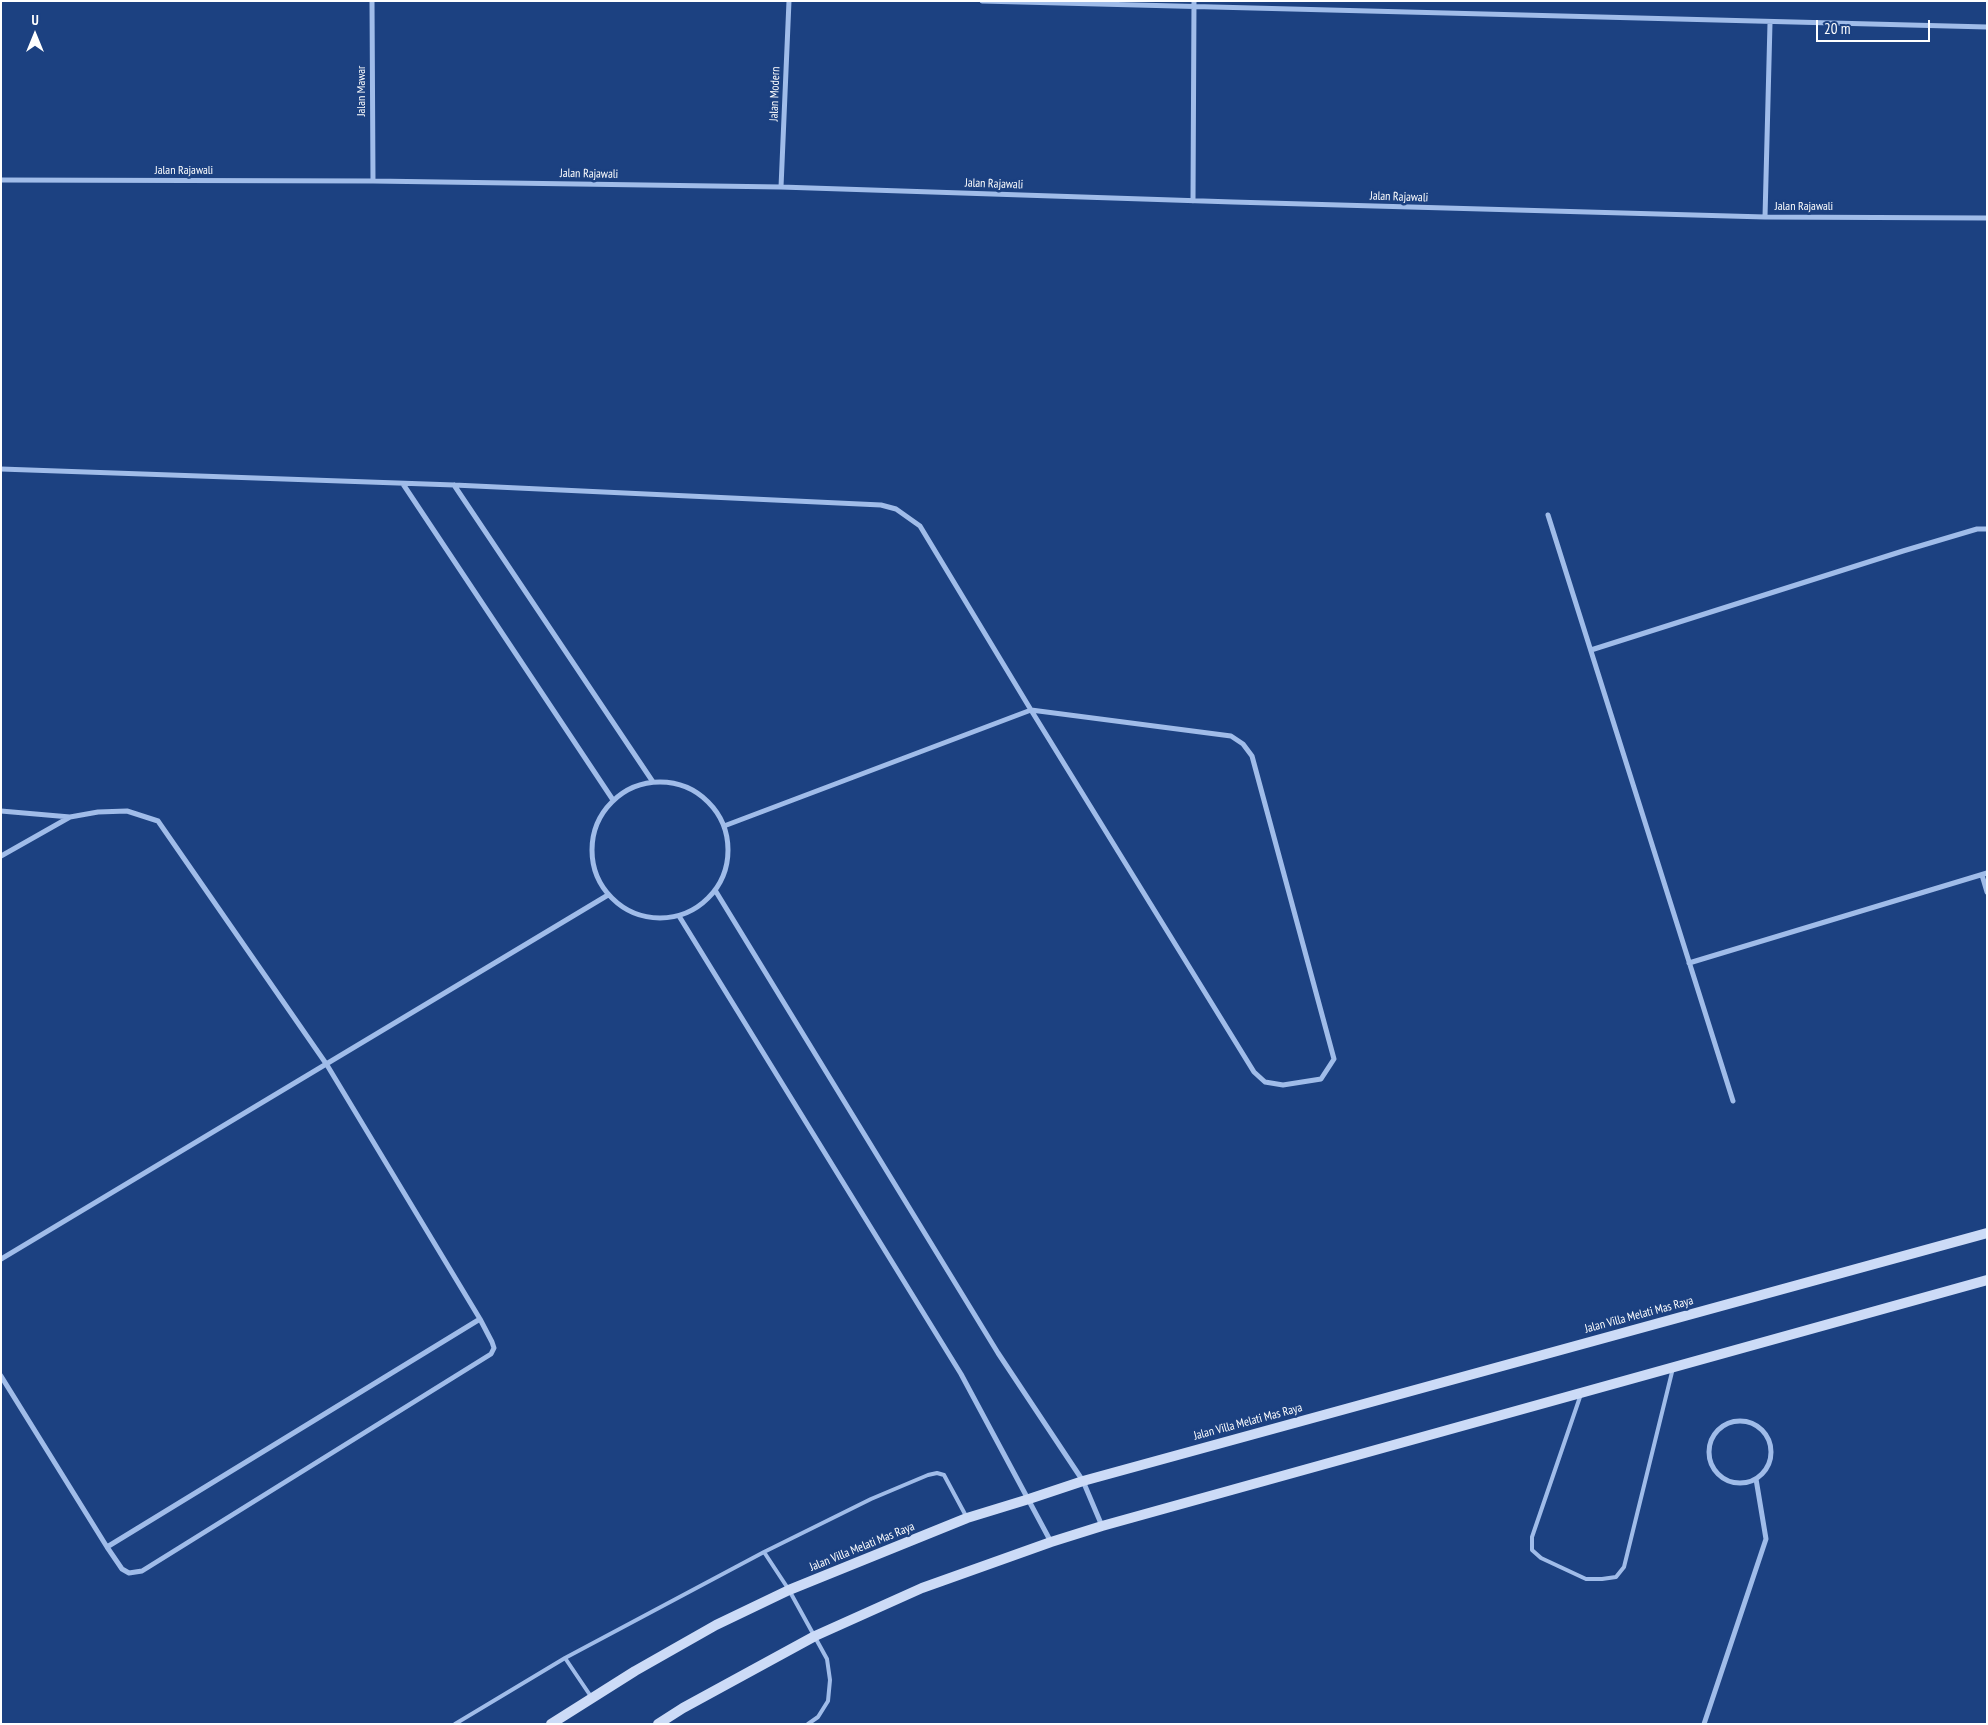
<!DOCTYPE html>
<html>
<head>
<meta charset="utf-8">
<style>
	body { margin:0 }
	#map { position:relative; width:1988px; height:1725px; overflow:hidden; background:#1c4181; font-family:"PT Sans Narrow",sans-serif }
	canvas { display:block }
	.frame { position:absolute; inset:0; border:2px solid #fff; pointer-events:none }
	.north { position:absolute; left:10px; top:10px; width:50px; height:50px; -webkit-text-stroke:4px #1c4181; paint-order:stroke; rotate:0deg; font-size:14px; font-weight:700; line-height:20px; text-align:center; color:#fff }
	.north::after { content:''; display:block; margin:auto; width:18px; height:22px; background:#fff; clip-path:polygon(50% 0,100% 100%,50% 72%,0 100%) }
	.scale { position:absolute; left:1816px; top:20px; width:114px; height:22px; box-sizing:border-box; border:2px solid #fff; border-top:0; padding-left:6px; font-size:15px; line-height:18px; white-space:nowrap; color:#fff; -webkit-text-stroke:4px #1c4181; paint-order:stroke }
</style>
</head>
<body>
<div id="map">
<canvas width="1988" height="1725"></canvas>
<div class="frame"></div>
<div class="north">U</div>
<div class="scale">20 m</div>
</div>
<script>
const g = document.querySelector('canvas').getContext('2d');
g.lineJoin = 'round';
function poly(rows) {
  const path = new Path2D();
  for (const r of rows) {
    if (r.length === 3) {
      path.moveTo(r[0] + r[2], r[1]);
      path.arc(r[0], r[1], r[2], 0, 2 * Math.PI);
      continue;
    }
    path.moveTo(r[0], r[1]);
    for (let i = 2; i < r.length; i += 2) path.lineTo(r[i], r[i + 1]);
  }
  return path;
}
function stroke(path, color, width, dash) {
  g.strokeStyle = color;
  g.lineWidth = width;
  g.lineCap = dash ? 'butt' : 'round';
  g.setLineDash(dash || []);
  g.stroke(path);
}
function write(font, color, halo, rows, align = 'center') {
  g.font = font + ' "PT Sans Narrow",sans-serif';
  g.lineWidth = 5;
  g.setLineDash([]);
  g.textBaseline = 'middle';
  g.strokeStyle = halo;
  g.fillStyle = color;
  for (const [text, x, y, turn = 0] of rows) {
    g.save();
    g.translate(x, y);
    g.rotate((+turn || 0) * Math.PI / 180);
    g.textAlign = isNaN(turn) ? turn : align;
    if (halo) g.strokeText(text, 0, 0);
    g.fillText(text, 0, 0);
    g.restore();
  }
}
stroke(poly([
	[1581,1394,1532,1537,1532,1550,1541,1558,1586,1579,1602,1579,1616,1577,1624,1567,1673,1368],
	[764,1552,789,1590,827,1659,830,1680,828,1701,818,1717,808,1724],
	[565,1658,592,1698],
	[455,1724,565,1658,764,1552,871,1499,928,1475,937,1473,944,1475,966,1516]
]), '#a0bce9', 4);
stroke(poly([
	[372,1,373,181],
	[982,1,1987,27],
	[1,180,373,181,781,187,1233,202,1765,217,1987,218],
	[781,187,789,1],
	[1193,201,1194,1],
	[1765,217,1770,23],
	[1,469,454,485,881,505,896,509,920,526,1031,710,1254,1072,1265,1082,1283,1085,1321,1079,1334,1059,1252,756,1243,744,1231,736,1031,710,724,826],
	[403,484,613,800],
	[454,485,653,782],
	[1548,515,1733,1101],
	[1591,650,1903,551,1977,529,1987,529],
	[660,850,68],
	[1,811,70,817,98,812,127,811,158,821,327,1065,480,1319,492,1342,494,1348,491,1354,142,1571,129,1573,122,1569,107,1547,1,1376],
	[1,856,70,817],
	[1982,875,1987,892],
	[715,890,998,1353,1083,1481,1102,1526],
	[679,916,961,1374,1051,1542],
	[1689,963,1987,873],
	[1,1259,608,895],
	[1740,1452,31],
	[107,1547,480,1319],
	[1704,1724,1766,1539,1756,1479]
]), '#a0bce9', 5);
stroke(poly([
	[551,1724,635,1671,716,1625,789,1590,967,1518,1029,1499,1083,1481,1987,1233],
	[658,1724,683,1708,815,1636,922,1588,1051,1542,1102,1526,1987,1280]
]), '#ccdbf7', 10);
write('12px', '#fff', '#1c4181', [
	["Jalan Mawar",362,91,-90],
	["Jalan Modern",775,94,-88],
	["Jalan Rajawali",184,171],
	["Jalan Rajawali",589,174,1],
	["Jalan Rajawali",994,184,2],
	["Jalan Rajawali",1399,197,2],
	["Jalan Rajawali",1804,207],
	["Jalan Villa Melati Mas Raya",1639,1315,-15],
	["Jalan Villa Melati Mas Raya",1248,1422,-15],
	["Jalan Villa Melati Mas Raya",862,1547,-22]
]);
</script>
</body>
</html>
